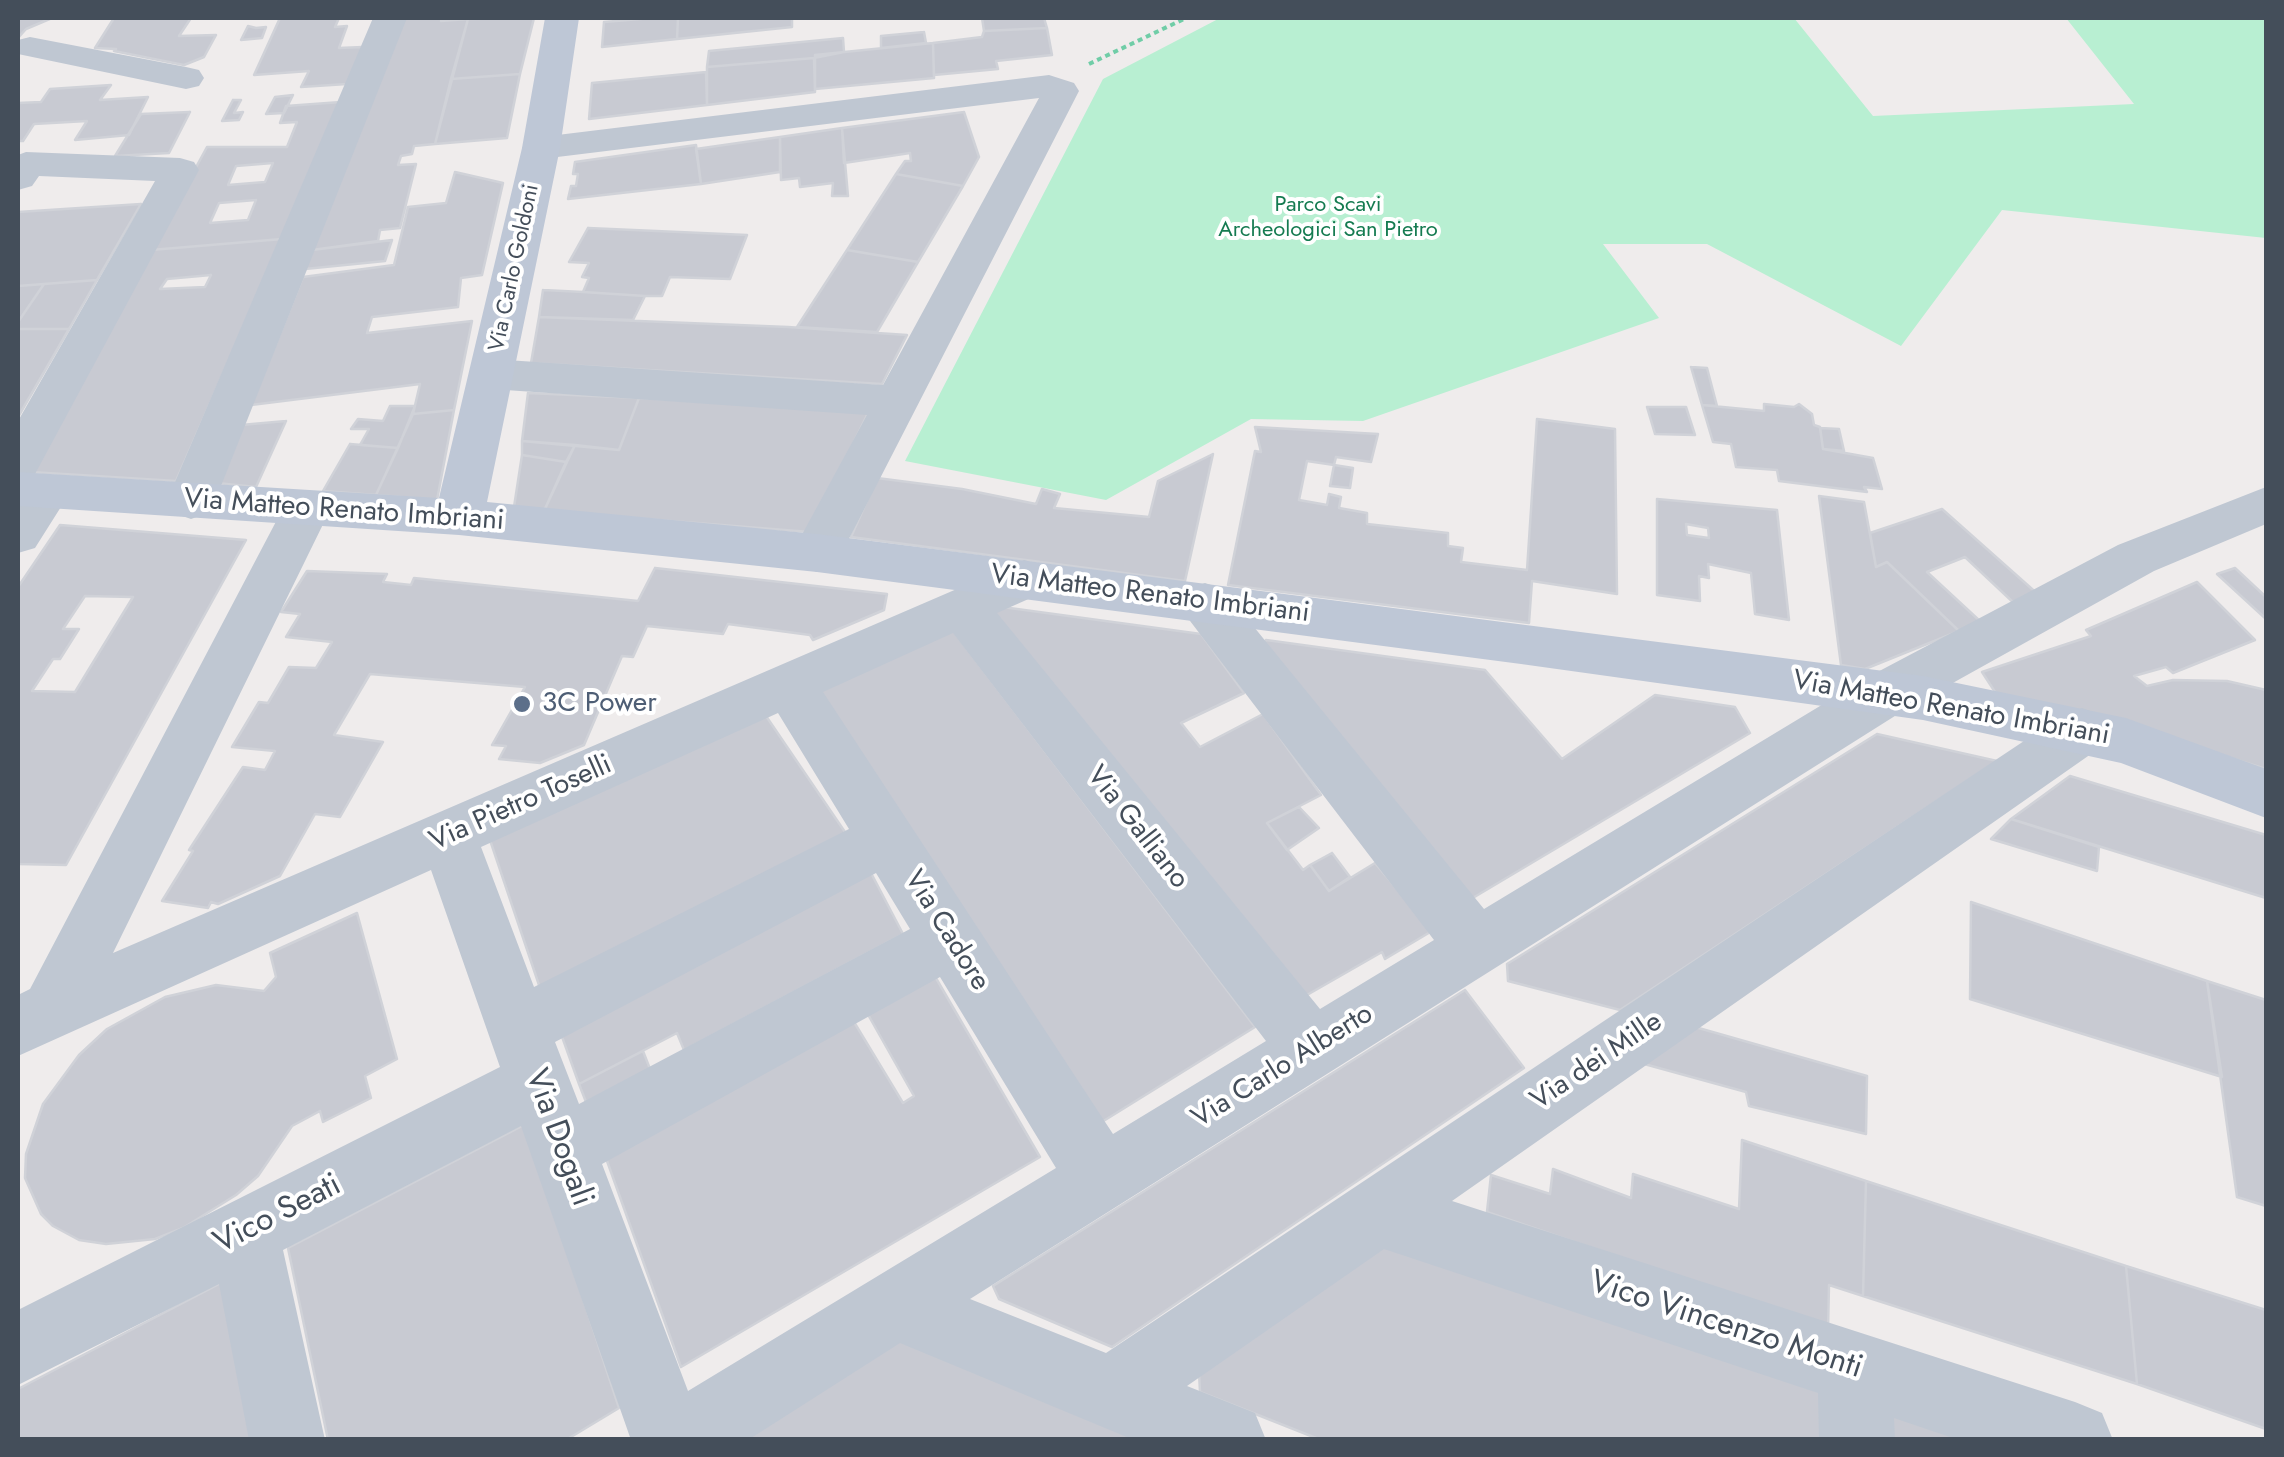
<!DOCTYPE html>
<html>
<head>
<meta charset="utf-8">
<style>
	body { margin:0 }
	#map { position:relative; width:2284px; height:1457px; overflow:hidden; background:#efecec; font-family:Jost,sans-serif }
	canvas { display:block }
	.frame { position:absolute; inset:0; border:20px solid #444e5a; pointer-events:none }
</style>
</head>
<body>
<div id="map">
<canvas width="2284" height="1457"></canvas>
<div class="frame"></div>
</div>
<script>
const g = document.querySelector('canvas').getContext('2d');
g.lineJoin = 'round';
function fill(path, color) {
  g.fillStyle = color;
  g.fill(path, 'evenodd');
}
function poly(rows) {
  const path = new Path2D();
  for (const r of rows) {
    path.moveTo(r[0], r[1]);
    for (let i = 2; i < r.length; i += 2) path.lineTo(r[i], r[i + 1]);
  }
  return path;
}
function stroke(path, color, width, dash) {
  g.strokeStyle = color;
  g.lineWidth = width;
  g.lineCap = dash ? 'butt' : 'round';
  g.setLineDash(dash || []);
  g.stroke(path);
}
function write(font, color, halo, rows, align = 'center') {
  g.font = font + ' Jost,sans-serif';
  g.lineWidth = 8;
  g.setLineDash([]);
  g.textBaseline = 'middle';
  g.strokeStyle = halo;
  g.fillStyle = color;
  for (const [text, x, y, turn = 0] of rows) {
    g.save();
    g.translate(x, y);
    g.rotate((+turn || 0) * Math.PI / 180);
    g.textAlign = isNaN(turn) ? turn : align;
    if (halo) g.strokeText(text, 0, 0);
    g.fillText(text, 0, 0);
    g.restore();
  }
}
fill(poly([
	[1220,18,1794,18,1873,116,2134,104,2066,18,2266,18,2266,238,2002,210,1901,346,1707,244,1603,244,1659,318,1363,421,1251,419,1106,500,905,461,1103,79]
]), '#b8efd2');
const building = poly([
	[18,18,52,18,26,29,18,38,18,18],
	[114,18,191,18,179,36,216,35,204,57,184,65,114,51,116,49,95,48,114,18],
	[280,18,339,18,335,27,347,26,339,48,363,47,347,84,301,87,309,71,254,75,280,18],
	[403,18,443,18,441,21,468,19,435,144,414,146,412,154,401,156,398,165,416,164,400,228,380,230,378,241,312,250,403,18],
	[534,18,520,74,451,79,468,19,534,18],
	[652,18,678,18,677,39,602,47,604,22,652,18],
	[678,18,792,18,792,27,677,39,678,18],
	[982,18,1044,18,1047,28,984,31,982,18],
	[248,26,256,28,266,27,262,38,241,40,248,26],
	[1047,28,1052,55,996,61,998,69,934,75,933,43,982,37,984,31,1047,28],
	[924,32,926,43,881,48,881,36,924,32],
	[843,38,844,52,814,58,707,67,709,51,843,38],
	[933,43,934,78,815,89,815,55,933,43],
	[814,58,815,92,707,105,707,67,814,58],
	[706,72,707,105,589,119,592,83,706,72],
	[520,74,507,138,435,144,451,79,520,74],
	[111,85,100,100,148,97,129,135,75,140,87,121,34,124,23,141,18,141,18,103,41,102,50,89,111,85],
	[293,95,284,113,266,114,275,97,293,95],
	[233,100,241,100,234,113,243,112,239,120,222,121,233,100],
	[341,102,282,239,151,250,207,147,287,147,297,122,280,123,286,106,341,102],
	[273,163,265,182,228,185,236,166,273,163],
	[256,200,248,220,210,223,219,203,256,200],
	[190,112,169,153,115,156,141,114,190,112],
	[964,112,979,157,963,186,896,174,905,161,911,161,910,153,844,163,842,128,964,112],
	[842,128,848,196,832,196,833,183,800,187,799,178,781,180,780,137,842,128],
	[780,137,780,172,701,184,696,149,780,137],
	[696,145,701,184,568,199,571,186,576,186,578,174,573,174,575,162,696,145],
	[455,172,503,183,482,275,461,278,458,307,372,317,367,333,472,321,454,410,413,414,420,384,251,405,303,277,394,265,408,207,446,203,455,172],
	[896,174,963,186,918,262,847,250,896,174],
	[141,204,97,280,18,286,18,212,141,204],
	[588,228,747,235,730,279,670,277,662,296,645,296,583,292,589,278,582,277,589,263,569,262,588,228],
	[282,239,176,481,31,472,151,250,282,239],
	[211,275,205,287,160,289,167,279,211,275],
	[392,240,385,261,305,269,312,250,392,240],
	[847,250,918,262,877,332,797,327,847,250],
	[97,280,69,329,18,329,18,322,44,284,97,280],
	[44,284,18,322,18,286,44,284],
	[543,290,583,292,645,296,633,320,539,317,543,290],
	[539,317,788,327,907,335,882,384,531,363,539,317],
	[18,329,69,329,18,417,18,329],
	[1691,367,1707,368,1717,406,1702,405,1691,367],
	[528,393,639,398,619,450,522,441,528,393],
	[639,398,869,411,810,532,544,511,575,445,619,450,639,398],
	[1764,404,1794,407,1799,404,1812,414,1814,425,1820,427,1823,449,1873,458,1882,489,1864,487,1867,492,1779,481,1777,470,1736,467,1731,444,1713,442,1702,405,1764,411,1764,404],
	[390,406,415,406,398,448,360,445,369,429,351,429,358,419,383,421,390,406],
	[1647,407,1686,407,1695,435,1655,434,1647,407],
	[454,410,437,500,376,495,413,414,454,410],
	[1537,419,1615,429,1617,594,1532,581,1529,623,1228,585,1255,451,1261,452,1255,427,1378,434,1371,462,1336,457,1334,465,1307,461,1299,500,1327,505,1329,494,1341,497,1339,508,1367,513,1367,524,1448,533,1448,546,1463,548,1461,562,1527,570,1537,419],
	[286,421,256,487,217,483,241,425,286,421],
	[1820,428,1839,429,1844,451,1823,449,1820,428],
	[522,441,575,445,566,462,522,455,522,441],
	[350,444,398,448,376,495,323,491,350,444],
	[1213,454,1185,581,851,537,877,478,962,489,1036,504,1042,489,1060,494,1054,508,1149,517,1158,481,1213,454],
	[522,455,566,462,544,511,514,507,522,455],
	[1334,465,1353,468,1350,488,1330,486,1334,465],
	[1819,496,1864,502,1876,567,1887,562,1959,631,1865,669,1841,665,1819,496],
	[1657,499,1777,510,1789,620,1755,614,1751,573,1708,564,1709,578,1699,576,1700,601,1657,595,1657,499],
	[1686,524,1708,528,1709,538,1687,535,1686,524],
	[1942,509,2041,597,2016,605,1965,557,1927,572,1981,622,1959,631,1887,562,1876,567,1870,533,1942,509],
	[60,525,246,540,66,865,18,864,18,587,60,525],
	[85,596,133,597,75,692,32,691,53,659,60,659,79,629,63,629,85,596],
	[655,568,887,594,884,610,813,640,810,635,728,624,723,634,647,626,633,657,622,656,584,745,540,763,499,759,506,746,492,745,525,687,370,674,334,735,383,742,340,817,315,814,280,876,218,904,211,902,208,908,162,901,193,851,189,850,243,767,265,770,275,751,232,747,259,702,268,703,289,667,316,668,332,642,286,637,300,614,281,612,307,571,387,574,383,582,411,585,414,578,638,601,655,568],
	[2235,568,2266,597,2266,619,2217,574,2235,568],
	[2197,582,2255,640,2173,673,2166,667,2134,676,2147,686,2173,680,2227,681,2266,690,2266,769,2124,725,1997,695,1982,672,2091,636,2086,630,2197,582],
	[995,606,1201,634,1244,693,1181,723,1200,747,1263,714,1321,795,1267,823,1303,870,1310,865,1329,891,1375,863,1432,931,1385,959,1382,952,1300,999,990,608,995,606],
	[951,628,1255,1027,1097,1125,809,694,951,628],
	[1266,640,1485,670,1562,759,1655,695,1735,707,1750,733,1466,902,1261,648,1266,640],
	[766,716,847,835,540,988,490,840,766,716],
	[1877,734,1997,761,1620,1010,1508,981,1507,964,1877,734],
	[2070,776,2266,835,2266,898,2011,819,2070,776],
	[1299,807,1319,828,1287,850,1267,823,1299,807],
	[2011,819,2099,847,2097,871,1991,839,2011,819],
	[1332,853,1350,877,1329,891,1310,865,1332,853],
	[871,873,903,934,684,1050,677,1033,579,1084,560,1031,871,873],
	[1971,902,2207,981,2222,1077,1970,999,1971,902],
	[357,913,397,1059,365,1076,371,1098,323,1122,320,1111,292,1126,258,1176,236,1195,183,1228,155,1239,106,1244,79,1240,53,1226,41,1214,25,1178,26,1154,43,1104,79,1055,107,1029,165,997,216,985,264,991,276,977,270,953,357,913],
	[933,973,1040,1157,681,1367,602,1147,851,1017,903,1103,914,1096,866,1011,933,973],
	[2207,981,2266,1000,2266,1206,2237,1197,2207,981],
	[1465,990,1524,1068,1112,1347,999,1299,993,1286,1465,990],
	[1681,1023,1867,1076,1866,1134,1749,1106,1746,1092,1637,1062,1681,1023],
	[643,1051,650,1069,586,1102,579,1084,643,1051],
	[526,1124,619,1408,566,1440,328,1440,288,1248,526,1124],
	[1742,1140,1866,1181,1863,1296,1829,1285,1828,1329,1487,1212,1491,1175,1550,1194,1553,1169,1631,1198,1633,1174,1739,1209,1742,1140],
	[1866,1181,2126,1266,2137,1384,1863,1296,1866,1181],
	[1389,1242,1823,1393,1822,1440,1321,1440,1200,1392,1198,1352,1389,1242],
	[2126,1266,2266,1310,2266,1429,2137,1384,2126,1266],
	[221,1283,251,1440,18,1440,18,1389,221,1283],
	[906,1337,1142,1440,743,1440,906,1337],
	[1892,1410,1978,1440,1893,1440,1892,1410]
]);
fill(building, '#c8cad2');
stroke(building, '#d0d2d8', 2.5);
stroke(poly([
	[1089,64,1186,18]
]), '#70cda7', 4, [5, 4]);
fill(poly([
	[373,18,407,18,215,501,208,513,191,519,174,513,167,501,373,18],
	[30,37,186,67,199,70,204,78,199,86,186,89,18,54,18,40,30,37],
	[1049,75,1074,83,1079,91,835,566,817,572,799,566,792,553,867,415,491,389,475,385,469,374,475,363,491,359,883,385,1039,98,541,159,528,156,522,148,528,140,541,137,1049,75],
	[26,152,180,158,194,162,199,170,35,474,18,479,18,421,155,181,39,176,32,186,18,190,18,155,26,152],
	[47,474,64,479,71,491,35,548,18,553,18,497,30,479,47,474],
	[2266,487,2266,524,2154,571,1906,709,970,1299,1106,1353,2063,715,2082,708,2101,715,2110,731,2101,747,1452,1201,2075,1402,2102,1413,2113,1440,1959,1440,1894,1418,1895,1440,1819,1440,1818,1393,1384,1249,1187,1386,1255,1413,1266,1440,1134,1440,900,1343,748,1440,631,1440,521,1126,283,1250,325,1440,249,1440,219,1284,18,1385,18,1310,500,1067,431,870,18,1056,18,995,30,989,290,495,307,490,324,495,331,508,113,953,1024,560,1042,565,1049,579,1042,593,997,613,1320,1009,1434,940,1187,617,1179,603,1187,589,1205,583,1223,589,1484,909,1868,677,2118,545,2266,487],
	[953,633,1266,1041,1113,1134,823,692,953,633],
	[778,713,849,829,534,987,481,847,778,713],
	[876,873,910,929,579,1104,555,1042,876,873],
	[940,977,1056,1168,688,1391,602,1164,940,977]
]), '#bfc7d2');
fill(poly([
	[545,18,579,18,560,148,487,502,817,534,1923,676,2126,718,2266,769,2266,818,2121,763,1923,720,1521,664,817,572,459,535,18,506,18,472,439,498,522,148,545,18]
]), '#bec7d6');
for (const [x, y, r, color] of [
	[522,704,10,"#5c6f8a"]
]) {
  const dot = new Path2D();
  dot.arc(x, y, r, 0, 2 * Math.PI);
  g.fillStyle = color;
  g.fill(dot);
  stroke(dot, '#fff', 4);
}
write('22px', '#157b51', '#fff', [
	["Parco Scavi",1328,206],
	["Archeologici San Pietro",1328,231]
]);
write('22px', '#444e5a', '#fff', [
	["Via Carlo Goldoni",515,268,-78]
]);
write('28px', '#444e5a', '#fff', [
	["Via Matteo Renato Imbriani",344,511,4],
	["Via Matteo Renato Imbriani",1150,595,7],
	["Via Matteo Renato Imbriani",1951,709,10],
	["Via Pietro Toselli",521,804,-24],
	["Via Galliano",1137,828,52],
	["Via Cadore",946,931,58],
	["Via dei Mille",1597,1062,-34],
	["Via Carlo Alberto",1283,1067,-32]
]);
write('28px', '#4e5e75', '#fff', [
	["3C Power",542,704]
], 'left');
write('32px', '#444e5a', '#fff', [
	["Via Dogali",558,1138,70],
	["Vico Seati",278,1215,-27],
	["Vico Vincenzo Monti",1726,1326,18]
]);
</script>
</body>
</html>
